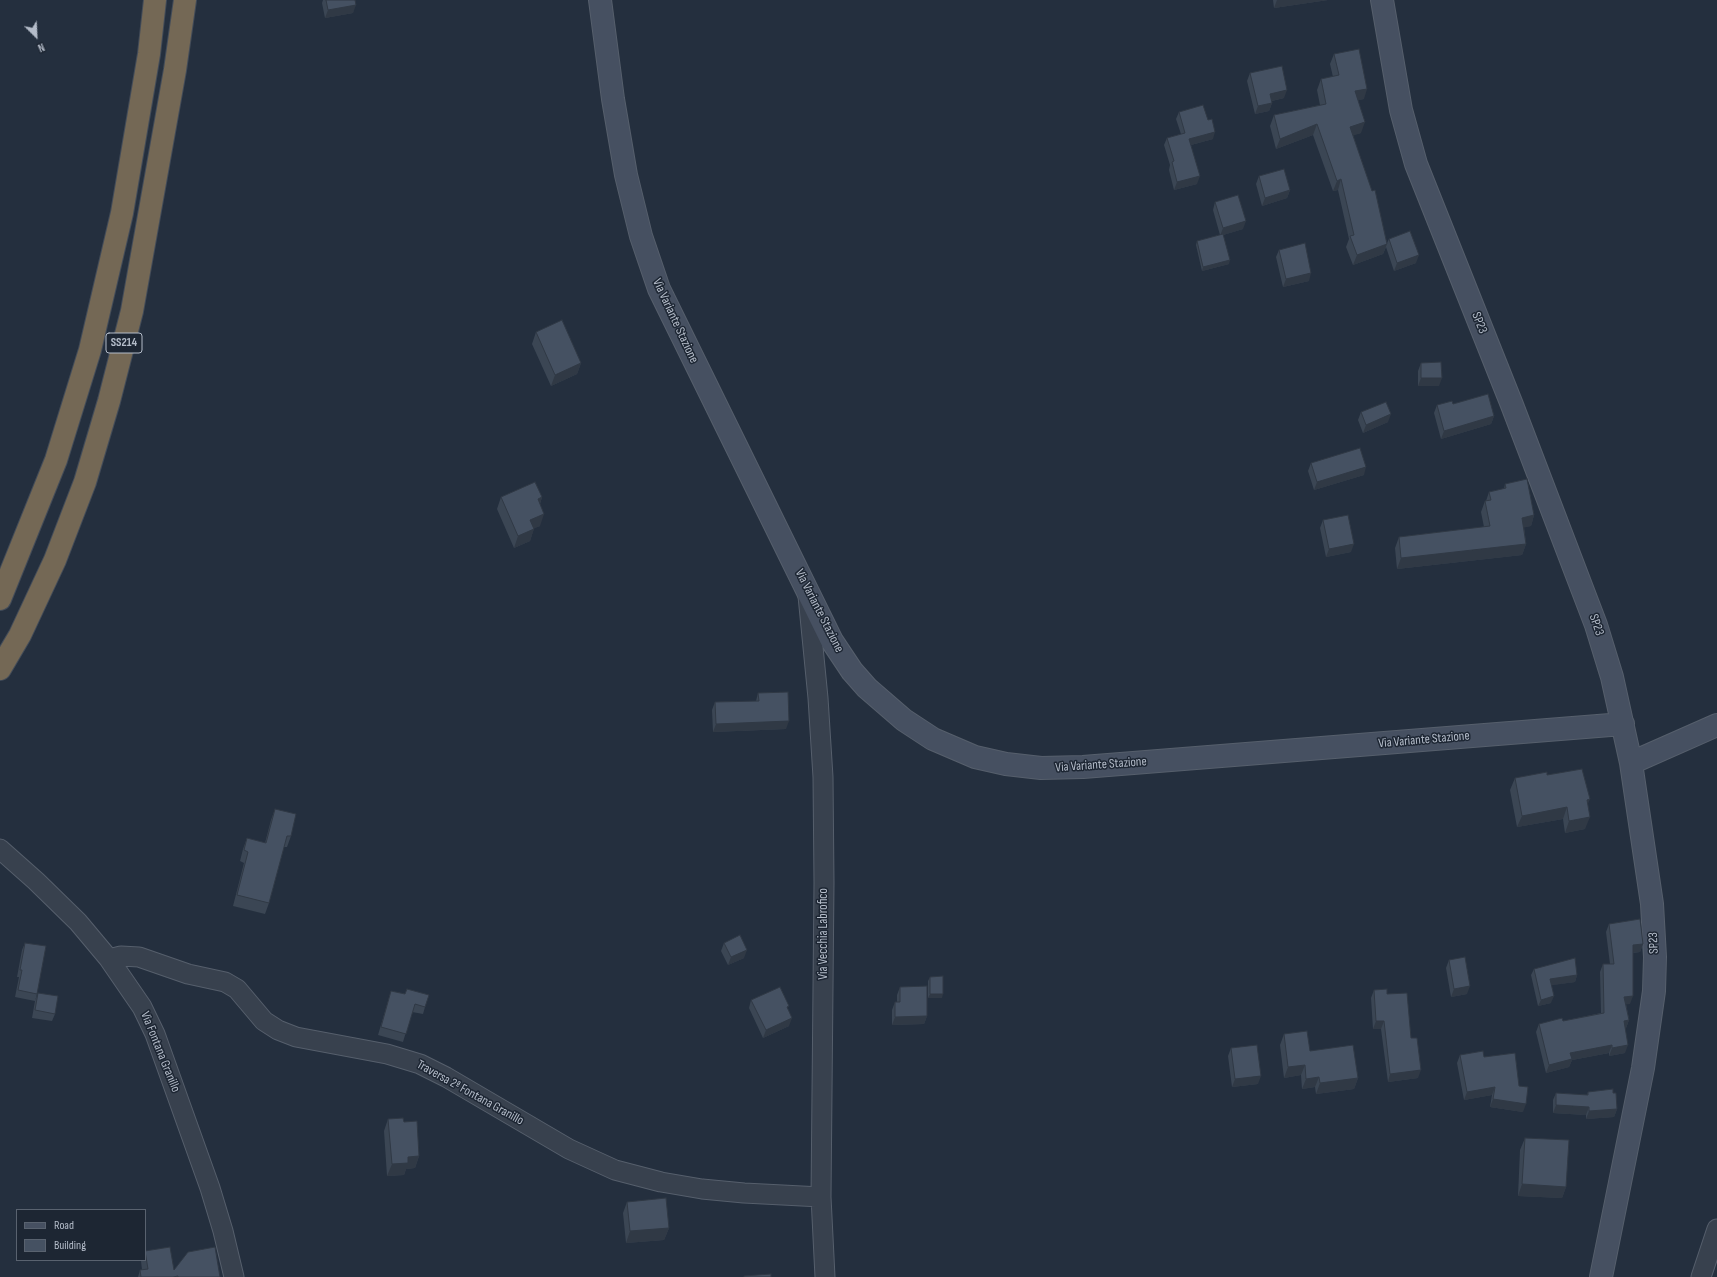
<!DOCTYPE html>
<html>
<head>
<meta charset="utf-8">
<style>
	body { margin:0 }
	#map { position:relative; width:1717px; height:1277px; overflow:hidden; background:#242f3e; font-family:"Sofia Sans Condensed",sans-serif }
	canvas { display:block }
	.legend { position:absolute; left:16px; top:1209px; width:130px; height:52px; box-sizing:border-box; background:#1d2633; border:1px solid #59626f; margin:0; padding:5px 7px; list-style:none; font-size:12px; color:#b4bcc9 }
	.legend li { display:flex; align-items:center; gap:8px; height:20px }
	.legend b { width:20px; border:1px solid #59626f }
	.north { position:absolute; left:16px; top:16px; width:40px; height:40px; -webkit-text-stroke:3px #1d2633; paint-order:stroke; rotate:156deg; font-size:11px; font-weight:700; line-height:16px; text-align:center; color:#b4bcc9 }
	.north::after { content:''; display:block; margin:auto; width:14px; height:18px; background:#b4bcc9; clip-path:polygon(50% 0,100% 100%,50% 72%,0 100%) }
</style>
</head>
<body>
<div id="map">
<canvas width="1717" height="1277"></canvas>
<ul class="legend">
<li><b style="height:5px;background:#465061"></b>Road</li>
<li><b style="height:11px;background:#455162"></b>Building</li>
</ul>
<div class="north">N</div>
</div>
<script>
const g = document.querySelector('canvas').getContext('2d');
g.lineJoin = 'round';
function poly(rows) {
  const path = new Path2D();
  for (const r of rows) {
    path.moveTo(r[0], r[1]);
    for (let i = 2; i < r.length; i += 2) path.lineTo(r[i], r[i + 1]);
  }
  return path;
}
function stroke(path, color, width, dash) {
  g.strokeStyle = color;
  g.lineWidth = width;
  g.lineCap = dash ? 'butt' : 'round';
  g.setLineDash(dash || []);
  g.stroke(path);
}
function fill(path, color) {
  g.fillStyle = color;
  g.fill(path, 'evenodd');
}
function write(font, color, halo, rows, align = 'center') {
  g.font = font + ' "Sofia Sans Condensed",sans-serif';
  g.lineWidth = 3;
  g.setLineDash([]);
  g.textBaseline = 'middle';
  g.strokeStyle = halo;
  g.fillStyle = color;
  for (const [text, x, y, turn = 0] of rows) {
    g.save();
    g.translate(x, y);
    g.rotate((+turn || 0) * Math.PI / 180);
    g.textAlign = isNaN(turn) ? turn : align;
    if (halo) g.strokeText(text, 0, 0);
    g.fillText(text, 0, 0);
    g.restore();
  }
}
const street = poly([
	[808,596,818,698,823,777,824,883,821,1197,825,1277],
	[0,849,36,881,78,922,109,959,142,1007,155,1034,210,1188,223,1231,234,1277],
	[109,959,121,956,139,957,188,974,225,982,237,989,264,1021,278,1030,296,1037,387,1054,420,1064,446,1077,569,1149,615,1170,661,1182,702,1189,744,1193,821,1197],
	[1701,1277,1717,1229]
]);
const secondary = poly([
	[600,0,613,99,626,175,641,236,659,289,832,641,852,671,867,688,904,720,933,739,975,757,1006,764,1041,768,1083,767,1623,724],
	[1382,0,1401,110,1416,164,1512,405,1596,625,1612,677,1631,763,1652,904,1655,957,1654,991,1643,1068,1601,1277],
	[1631,763,1717,725]
]);
const highway = poly([
	[0,599,56,460,90,350,122,213,149,54,155,0],
	[0,669,20,635,55,560,85,482,109,401,132,311,175,70,185,0]
]);
stroke(street, '#565f6c', 21);
stroke(secondary, '#565f6c', 24);
stroke(highway, '#434c59', 24);
stroke(street, '#38414e', 19);
stroke(secondary, '#465061', 22);
stroke(highway, '#746855', 22);
fill(poly([
	[323,0,355,0,353,13,325,18,322,3],
	[1273,0,1328,0,1274,8],
	[1334,54,1364,99,1358,100,1361,133,1353,135,1387,243,1389,239,1416,263,1394,271,1386,247,1383,254,1353,265,1346,247,1349,239,1338,190,1333,191,1313,135,1276,149,1270,126,1274,115,1320,105,1317,90,1321,79,1333,77,1330,64],
	[1250,73,1284,98,1272,101,1272,103,1269,111,1255,114,1247,81],
	[1179,112,1213,139,1191,145,1197,184,1174,190,1169,170,1170,165,1164,145,1167,138,1181,134,1176,119],
	[1259,176,1290,190,1287,198,1262,206,1256,184],
	[1215,202,1243,229,1223,235,1229,264,1202,271,1196,245,1197,241,1220,235,1213,210],
	[1279,250,1309,281,1283,287,1276,257],
	[536,332,581,363,577,374,551,386,532,344],
	[1421,363,1439,386,1418,386,1418,371],
	[1453,404,1494,416,1491,424,1441,439,1434,413,1437,405],
	[1361,412,1388,422,1363,433,1358,420],
	[1311,463,1364,475,1314,490,1308,471],
	[1505,484,1534,515,1531,526,1524,527,1526,544,1522,555,1397,569,1395,548,1399,537,1484,527,1481,512,1485,501,1486,501,1489,492,1504,489],
	[501,497,542,497,540,504,540,526,534,528,530,541,514,548,497,509],
	[1323,520,1351,552,1326,557,1320,528],
	[758,693,786,729,713,732,712,710,715,702,756,701],
	[1547,775,1588,805,1585,829,1565,833,1563,819,1517,827,1510,790,1515,778],
	[275,809,291,836,287,847,284,847,269,903,265,914,233,906,244,863,240,861,243,849,247,838,265,843,271,820],
	[1609,924,1643,944,1640,952,1633,953,1630,1004,1626,1004,1629,1020,1626,1028,1625,1028,1625,1053,1609,1056,1609,1053,1572,1060,1569,1067,1546,1073,1536,1032,1539,1024,1563,1021,1601,1013,1600,972,1603,964,1610,964,1606,932],
	[25,943,37,994,35,1001,15,997,19,977,17,977,22,950],
	[724,943,744,958,728,965,721,951],
	[1449,960,1467,994,1451,997,1446,968],
	[1534,969,1577,975,1575,982,1551,985,1551,1003,1538,1006,1531,975],
	[930,977,942,998,928,998,928,981],
	[900,987,927,1016,924,1024,892,1025,892,1010,895,1002,897,1002,897,995],
	[407,989,425,1007,423,1014,412,1012,403,1042,378,1035,391,991,405,994],
	[1374,990,1387,994,1411,1038,1418,1078,1388,1082,1381,1029,1373,1029,1371,998],
	[38,993,55,1014,52,1021,32,1018,35,1001],
	[751,1000,788,1010,789,1026,763,1038,749,1008],
	[1284,1034,1310,1051,1358,1078,1354,1089,1316,1094,1315,1087,1302,1089,1301,1075,1284,1078,1280,1045],
	[1231,1048,1258,1084,1232,1087,1228,1056],
	[1460,1055,1484,1057,1523,1112,1490,1107,1492,1095,1464,1100,1457,1063],
	[1588,1092,1613,1093,1617,1109,1614,1117,1586,1119,1586,1115,1553,1113,1553,1100,1556,1093,1587,1095],
	[388,1119,404,1122,419,1156,415,1168,406,1169,404,1175,387,1176,384,1131],
	[1525,1138,1566,1187,1562,1198,1518,1196,1520,1150],
	[627,1202,669,1228,664,1240,626,1243,623,1213],
	[145,1251,174,1270,220,1277,138,1277,140,1270,142,1270,141,1261,141,1260,145,1260]
]), '#3b4654');
fill(poly([
	[1277,0,1328,0,1274,8],
	[356,5,353,13,325,18,328,10],
	[1367,89,1364,99,1351,102,1355,91],
	[1287,90,1284,98,1267,102,1270,94],
	[1272,103,1269,111,1255,114,1258,106],
	[1365,122,1361,133,1346,138,1350,127],
	[1317,124,1313,135,1276,149,1280,139],
	[1215,132,1213,139,1187,146,1189,139],
	[1200,176,1197,184,1174,190,1177,182],
	[1341,179,1338,190,1333,191,1337,181],
	[1290,190,1287,198,1262,206,1265,198],
	[1246,221,1243,229,1220,236,1223,228],
	[1387,244,1383,254,1353,265,1357,255],
	[1419,255,1416,263,1394,271,1397,263],
	[1230,260,1229,264,1202,271,1203,267],
	[1311,273,1309,281,1283,287,1286,279],
	[581,363,577,374,551,386,555,375],
	[1421,378,1442,378,1439,386,1418,386],
	[1391,414,1388,422,1363,433,1366,425],
	[1494,416,1491,424,1441,439,1444,431],
	[1366,467,1364,475,1314,490,1317,482],
	[542,497,538,509,538,499],
	[544,514,540,526,526,532,530,520],
	[1534,515,1531,526,1518,529,1522,518],
	[534,529,530,541,514,548,518,536],
	[1354,544,1351,552,1326,557,1329,549],
	[1526,544,1522,555,1397,569,1401,558],
	[789,721,786,729,713,732,716,724],
	[1590,799,1585,811,1587,800],
	[1567,807,1563,819,1517,827,1522,816],
	[1590,817,1585,829,1565,833,1569,821],
	[1643,944,1640,952,1630,953,1633,945],
	[747,950,744,958,728,965,731,957],
	[1577,975,1575,982,1547,986,1550,979],
	[1470,986,1467,994,1451,997,1454,989],
	[930,994,943,994,942,998,928,998],
	[1554,996,1551,1003,1538,1006,1541,1000],
	[1633,996,1630,1004,1622,1005,1624,997],
	[927,1016,924,1024,892,1025,895,1017],
	[792,1018,789,1026,763,1038,766,1030],
	[1629,1020,1626,1028,1621,1029,1624,1021],
	[1376,1021,1384,1021,1381,1029,1373,1029],
	[1612,1045,1609,1053,1572,1060,1569,1067,1546,1073,1549,1065,1570,1053],
	[1628,1045,1625,1053,1609,1056,1612,1048],
	[1305,1065,1301,1075,1284,1078,1288,1067],
	[1421,1070,1418,1078,1388,1082,1390,1074],
	[1261,1076,1258,1084,1232,1087,1235,1079],
	[1319,1077,1315,1087,1302,1089,1306,1079],
	[1358,1078,1354,1089,1316,1094,1320,1083],
	[1495,1087,1492,1095,1464,1100,1467,1092],
	[1493,1099,1526,1104,1523,1112,1490,1107],
	[1556,1105,1589,1107,1586,1115,1553,1113],
	[1617,1109,1614,1117,1586,1119,1589,1111],
	[419,1156,415,1168,406,1169,404,1175,387,1176,392,1164,408,1157],
	[1522,1184,1566,1187,1562,1198,1518,1196],
	[669,1228,664,1240,626,1243,630,1231]
]), '#303945');
const building = poly([
	[326,0,355,0,356,5,328,10,326,0],
	[1359,49,1367,89,1355,91,1365,122,1350,127,1372,191,1375,190,1387,244,1357,255,1350,236,1354,235,1341,179,1337,181,1317,124,1280,139,1274,115,1326,104,1321,79,1339,75,1334,54,1359,49],
	[1282,66,1287,90,1270,94,1272,103,1258,106,1250,73,1282,66],
	[1203,105,1208,120,1212,119,1215,132,1189,139,1200,176,1177,182,1172,162,1174,161,1167,138,1185,133,1179,112,1203,105],
	[1284,169,1290,190,1265,198,1259,176,1284,169],
	[1238,195,1246,221,1223,228,1215,202,1238,195],
	[1410,231,1419,255,1397,263,1389,239,1410,231],
	[1223,234,1230,260,1203,267,1197,241,1223,234],
	[1305,243,1311,273,1286,279,1279,250,1305,243],
	[562,320,581,363,555,375,536,332,562,320],
	[1441,362,1442,378,1421,378,1421,363,1441,362],
	[1488,394,1494,416,1444,431,1437,405,1452,401,1453,404,1488,394],
	[1386,402,1391,414,1366,425,1361,412,1386,402],
	[1360,448,1366,467,1317,482,1311,463,1360,448],
	[1527,479,1534,515,1522,518,1526,544,1401,558,1399,537,1490,526,1485,501,1491,500,1489,492,1506,488,1505,484,1527,479],
	[535,482,542,497,538,499,544,514,530,520,534,529,518,536,501,497,535,482],
	[1348,515,1354,544,1329,549,1323,520,1348,515],
	[788,692,789,721,716,724,715,702,759,701,758,693,788,692],
	[1582,769,1590,799,1587,800,1590,817,1569,821,1567,807,1522,816,1515,778,1547,772,1547,775,1582,769],
	[275,809,296,814,291,836,287,836,269,903,237,895,248,852,244,850,247,838,266,843,275,809],
	[1640,919,1643,944,1633,945,1633,996,1624,997,1629,1020,1624,1021,1628,1045,1612,1048,1612,1045,1570,1053,1572,1059,1549,1065,1539,1024,1562,1018,1563,1021,1604,1013,1603,964,1614,964,1609,924,1640,919],
	[740,935,747,950,731,957,724,943,740,935],
	[25,943,46,946,37,994,18,990,22,970,20,970,25,943],
	[1465,957,1470,986,1454,989,1449,960,1465,957],
	[1575,958,1577,975,1550,979,1554,996,1541,1000,1534,969,1575,958],
	[943,976,943,994,930,994,930,977,943,976],
	[927,986,927,1016,895,1017,895,1002,900,1002,900,987,927,986],
	[780,987,789,1006,787,1007,792,1018,766,1030,751,1000,780,987],
	[407,989,429,995,425,1007,415,1004,406,1034,381,1027,391,991,405,994,407,989],
	[1387,989,1387,994,1407,993,1411,1038,1417,1038,1421,1070,1390,1074,1384,1021,1376,1021,1374,990,1387,989],
	[38,993,58,996,55,1014,35,1010,38,993],
	[1307,1031,1310,1051,1353,1045,1358,1078,1320,1083,1319,1077,1306,1079,1305,1065,1288,1067,1284,1034,1307,1031],
	[1257,1045,1261,1076,1235,1079,1231,1048,1257,1045],
	[1483,1051,1484,1057,1515,1053,1519,1086,1528,1087,1526,1104,1493,1099,1495,1087,1467,1092,1460,1055,1483,1051],
	[1613,1089,1613,1093,1616,1093,1617,1109,1589,1111,1589,1107,1556,1105,1556,1093,1588,1095,1588,1092,1613,1089],
	[403,1118,404,1122,417,1121,419,1156,408,1157,408,1163,392,1164,388,1119,403,1118],
	[1525,1138,1569,1140,1566,1187,1522,1184,1525,1138],
	[666,1198,669,1228,630,1231,627,1202,666,1198],
	[170,1247,174,1270,188,1252,215,1247,220,1277,178,1277,178,1276,173,1277,141,1277,140,1270,148,1269,145,1251,170,1247],
	[771,1274,771,1277,744,1277,744,1276,771,1274]
]);
fill(building, '#455162');
stroke(building, '#303945', 1);
for (const [x, y, w] of [
	[124,343,36]
]) {
  const box = new Path2D();
  box.roundRect(x - w / 2, y - 10, w, 20, 3);
  g.fillStyle = '#1d2633';
  g.fill(box);
  stroke(box, '#b4bcc9', 1);
}
write('bold 12px', '#b4bcc9', null, [
	["SS214",124,343]
]);
write('13px', '#b4bcc9', '#1d2633', [
	["Via Variante Stazione",675,321,65],
	["SP23",1479,323,68],
	["Via Variante Stazione",819,611,63],
	["SP23",1596,625,71],
	["Via Variante Stazione",1424,740,-5],
	["Via Variante Stazione",1101,765,-4],
	["Via Vecchia Labrofico",824,934,-90],
	["SP23",1654,943,-92],
	["Via Fontana Granillo",160,1052,68],
	["Traversa 2ª Fontana Granillo",470,1093,29]
]);
</script>
</body>
</html>
